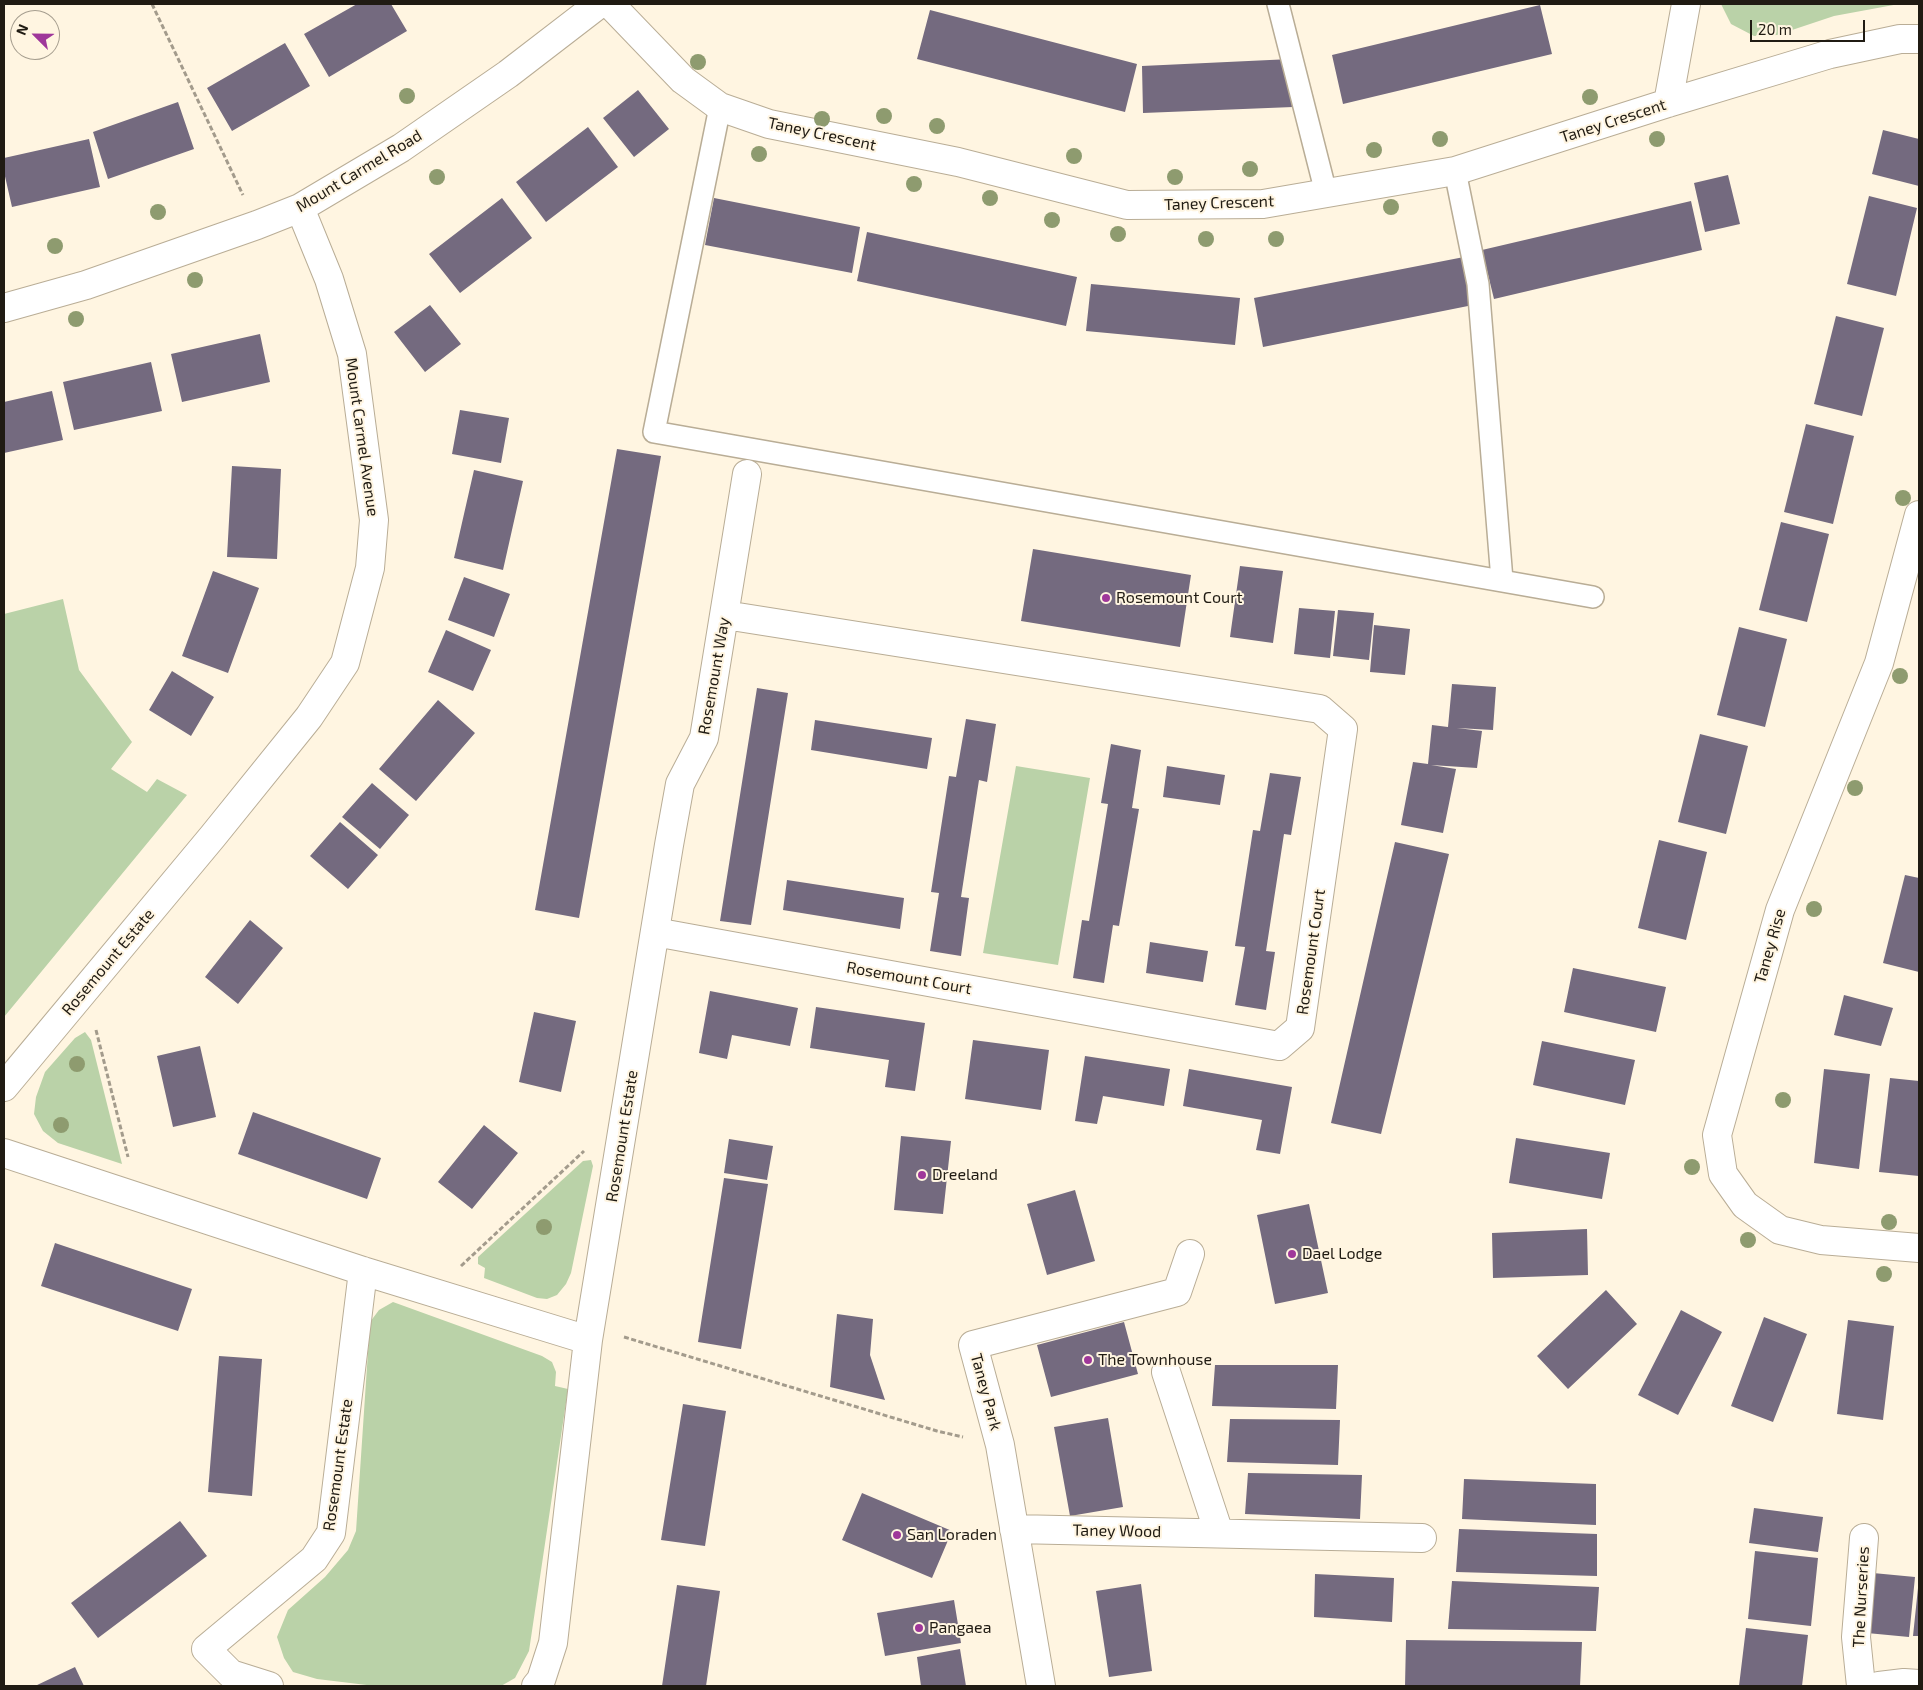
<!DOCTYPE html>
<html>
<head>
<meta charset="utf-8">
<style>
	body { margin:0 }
	#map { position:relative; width:1923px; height:1690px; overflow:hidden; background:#fff5e1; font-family:"Exo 2",sans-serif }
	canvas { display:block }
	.frame { position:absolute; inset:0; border:5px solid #201b13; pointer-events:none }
	.north { position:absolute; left:10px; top:10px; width:50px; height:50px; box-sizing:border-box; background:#fff5e1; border:1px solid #a69e8f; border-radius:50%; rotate:293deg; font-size:14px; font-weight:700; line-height:20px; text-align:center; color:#201b13 }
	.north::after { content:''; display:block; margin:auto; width:18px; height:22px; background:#9f379a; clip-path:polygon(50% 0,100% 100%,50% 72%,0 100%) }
	.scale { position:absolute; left:1750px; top:20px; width:115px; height:22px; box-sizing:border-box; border:2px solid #201b13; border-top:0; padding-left:6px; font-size:15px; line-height:18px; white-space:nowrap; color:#201b13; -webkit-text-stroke:4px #fff5e1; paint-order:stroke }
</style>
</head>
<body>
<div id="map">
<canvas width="1923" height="1690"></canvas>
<div class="frame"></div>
<div class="north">N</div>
<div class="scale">20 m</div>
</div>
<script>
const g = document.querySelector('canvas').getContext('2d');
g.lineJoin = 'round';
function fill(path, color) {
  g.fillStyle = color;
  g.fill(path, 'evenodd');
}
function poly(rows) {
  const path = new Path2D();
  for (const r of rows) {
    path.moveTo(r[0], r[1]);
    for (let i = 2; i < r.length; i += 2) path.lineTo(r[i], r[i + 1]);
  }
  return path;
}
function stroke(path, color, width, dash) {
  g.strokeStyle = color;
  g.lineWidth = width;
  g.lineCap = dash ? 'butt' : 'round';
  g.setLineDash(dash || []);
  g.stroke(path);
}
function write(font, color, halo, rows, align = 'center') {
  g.font = font + ' "Exo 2",sans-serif';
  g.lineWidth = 4;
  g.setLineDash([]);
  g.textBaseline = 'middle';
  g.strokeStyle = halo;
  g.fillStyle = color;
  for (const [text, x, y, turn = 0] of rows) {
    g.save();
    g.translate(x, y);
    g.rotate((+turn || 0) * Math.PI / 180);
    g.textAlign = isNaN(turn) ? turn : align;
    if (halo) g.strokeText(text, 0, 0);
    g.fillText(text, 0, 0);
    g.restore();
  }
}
fill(poly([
	[1721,4,1899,4,1834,16,1777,35,1754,36,1731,24],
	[63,599,79,670,132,742,111,769,147,792,157,779,187,795,4,1017,4,614],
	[1016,766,1090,778,1058,965,983,953],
	[85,1032,91,1040,122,1164,58,1143,43,1131,34,1114,36,1097,45,1072,75,1038],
	[591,1160,593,1166,571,1273,566,1284,557,1295,547,1299,537,1298,484,1278,485,1268,478,1264,478,1257,583,1161],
	[393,1302,542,1356,552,1362,556,1372,555,1386,568,1389,529,1651,515,1678,501,1686,375,1686,317,1679,293,1672,284,1658,277,1637,288,1610,325,1577,348,1550,356,1531,370,1322,379,1310]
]), '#bad2a8');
fill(poly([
	[357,4,391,4,407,31,329,77,304,34],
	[1540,5,1552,54,1343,104,1332,55],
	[930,10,1137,64,1125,112,917,59],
	[285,43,310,86,232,131,207,88],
	[1291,59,1293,107,1143,113,1142,66],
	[638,90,669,129,634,157,603,118],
	[178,102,194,149,108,179,93,132],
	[588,127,618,167,546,222,516,182],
	[1883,130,1919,139,1919,186,1872,174],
	[89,139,100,187,12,207,4,172,4,158],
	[1728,175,1740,224,1705,232,1694,183],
	[1869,196,1917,208,1896,296,1847,284],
	[502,198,532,238,460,293,429,254],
	[714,198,860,227,852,273,705,245],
	[1691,201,1702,250,1494,299,1482,250],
	[867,232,1077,277,1066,326,857,281],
	[1464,257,1473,305,1263,347,1254,298],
	[1091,284,1240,298,1235,345,1086,331],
	[430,305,461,344,425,372,394,332],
	[1836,316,1884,328,1862,416,1814,404],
	[260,334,270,382,182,402,171,354],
	[151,362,162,411,74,430,63,382],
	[52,391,63,440,4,453,4,402],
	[460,410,509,418,501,463,452,454],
	[1806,424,1854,436,1833,524,1784,512],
	[617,449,661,456,579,918,535,910],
	[232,466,281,469,277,559,227,557],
	[474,470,523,481,503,570,454,558],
	[1781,522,1829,534,1807,622,1759,610],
	[1033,549,1191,575,1180,647,1021,621],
	[1240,566,1283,571,1273,643,1230,637],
	[213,571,259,588,228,673,182,656],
	[464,577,510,594,494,637,448,620],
	[1299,608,1335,611,1330,658,1294,654],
	[1338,610,1374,613,1369,660,1333,656],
	[1374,625,1410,629,1405,675,1370,672],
	[1739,627,1787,639,1765,727,1717,715],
	[446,630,491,650,473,691,428,672],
	[172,671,214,697,191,736,149,710],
	[1452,684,1496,687,1493,730,1457,728,1482,731,1477,768,1431,765,1456,769,1443,833,1401,825,1413,762,1428,764,1432,725,1448,727],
	[757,688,788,693,751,925,720,921],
	[438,700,475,733,416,801,379,769],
	[966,719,996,724,987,782,979,780,961,897,969,898,961,956,930,951,939,893,931,892,949,776,956,777],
	[815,720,932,738,927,769,811,750],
	[1700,734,1748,746,1726,834,1678,822],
	[1111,744,1141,750,1132,808,1139,809,1119,926,1113,925,1104,983,1073,978,1082,920,1089,921,1108,804,1101,803],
	[1167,766,1225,775,1220,805,1163,797],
	[1270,773,1301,777,1291,835,1284,834,1266,951,1275,952,1266,1010,1235,1005,1245,947,1235,946,1253,830,1260,831],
	[372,783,409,815,380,849,342,817],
	[340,822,378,855,348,889,310,856],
	[1659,840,1707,852,1686,940,1638,928],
	[1395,842,1449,854,1381,1134,1331,1123],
	[1905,875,1919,878,1919,972,1883,963],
	[787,880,904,898,900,929,783,910],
	[250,920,283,948,238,1004,205,977],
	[1150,942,1208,951,1203,982,1146,973],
	[1573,968,1666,987,1656,1032,1564,1012],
	[710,991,798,1008,790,1046,732,1035,727,1059,699,1053],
	[1844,995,1893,1008,1881,1046,1834,1035],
	[816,1007,925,1023,915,1091,885,1087,889,1060,810,1048],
	[534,1012,576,1021,561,1092,519,1082],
	[973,1040,1049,1050,1041,1110,965,1099],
	[1542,1041,1635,1060,1625,1105,1533,1085],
	[200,1046,216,1117,173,1127,157,1056],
	[1085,1056,1170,1069,1164,1106,1103,1096,1097,1124,1075,1121],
	[1189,1069,1292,1087,1280,1154,1256,1150,1262,1120,1183,1106],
	[1824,1069,1870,1074,1859,1169,1814,1163],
	[1890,1078,1919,1081,1919,1176,1879,1172],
	[253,1112,381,1158,367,1199,238,1154],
	[484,1125,518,1153,472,1209,438,1182],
	[901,1136,951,1141,943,1214,894,1210],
	[1516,1138,1610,1153,1602,1199,1509,1183],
	[729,1139,773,1146,767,1180,724,1173],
	[724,1178,768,1184,741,1349,698,1342],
	[1075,1190,1095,1261,1047,1275,1027,1204],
	[1309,1204,1328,1293,1275,1304,1257,1215],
	[1587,1229,1588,1275,1493,1278,1492,1233],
	[55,1243,192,1289,178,1331,41,1286],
	[1606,1290,1637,1324,1568,1389,1537,1356],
	[1681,1310,1722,1332,1678,1415,1638,1395],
	[837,1314,873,1319,870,1355,885,1400,830,1387],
	[1764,1317,1807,1334,1773,1422,1731,1406],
	[1848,1320,1894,1326,1883,1420,1837,1414],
	[1124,1322,1138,1374,1051,1397,1037,1345],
	[219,1356,262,1359,252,1496,208,1492],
	[1215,1365,1338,1365,1336,1409,1212,1406],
	[683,1404,726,1411,705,1546,661,1540],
	[1108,1418,1123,1507,1070,1516,1054,1427],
	[1230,1419,1340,1420,1338,1465,1227,1462],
	[1248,1473,1362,1475,1360,1519,1245,1514],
	[1464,1479,1596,1484,1596,1525,1462,1519],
	[862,1493,952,1531,932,1578,842,1540],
	[1754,1508,1823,1517,1818,1552,1749,1543],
	[180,1521,207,1556,98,1638,71,1603],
	[1459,1529,1597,1534,1597,1576,1456,1572],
	[1755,1551,1818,1558,1811,1626,1748,1619],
	[1873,1573,1915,1577,1909,1637,1867,1633],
	[1315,1574,1394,1578,1392,1622,1314,1617],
	[1452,1581,1599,1587,1596,1631,1448,1629],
	[1141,1584,1152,1671,1109,1677,1096,1591],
	[677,1585,720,1591,706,1686,662,1686],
	[1918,1588,1919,1588,1919,1636,1913,1636],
	[954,1600,961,1643,885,1656,877,1613],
	[1746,1628,1808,1635,1802,1686,1739,1686],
	[1406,1640,1582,1642,1580,1686,1405,1686],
	[960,1649,966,1686,921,1686,917,1657],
	[75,1667,84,1686,35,1686]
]), '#746a7f');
const lane = poly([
	[1278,4,1326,193],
	[720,107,654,432,1593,597],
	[1455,171,1478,284,1502,580]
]);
const street = poly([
	[610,4,683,80,720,107,769,124,958,162,1127,205,1263,204,1455,171,1668,103,1830,54,1900,39,1919,39],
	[1668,103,1686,4],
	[4,308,86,285,257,225,300,208,401,148,508,74,599,4],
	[1919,515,1879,663,1780,910,1717,1135,1723,1174,1745,1205,1780,1230,1821,1240,1919,1248],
	[655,932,1279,1046,1300,1028,1343,729,1320,709,725,615],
	[4,1087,213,836,309,717,345,663,370,568,374,520,352,354,329,279,300,208],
	[4,1153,363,1271,588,1340],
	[1166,1372,1219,1533],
	[1014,1529,1422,1538],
	[269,1686,231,1674,206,1649,314,1559,331,1533,363,1271],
	[536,1686,541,1680,553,1643,588,1340,669,845,680,784,704,738,747,474],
	[1041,1686,1000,1445,973,1345,1177,1292,1190,1254],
	[1861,1686,1856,1637,1864,1538],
	[1879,1686,1904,1683,1919,1684]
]);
stroke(lane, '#b9ad96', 24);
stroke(street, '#b9ad96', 30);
stroke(poly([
	[152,4,243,195],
	[96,1030,128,1157],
	[461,1266,584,1151],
	[624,1337,937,1431,963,1437]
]), '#a39b8c', 3, [5, 2.5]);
stroke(lane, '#fff', 21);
stroke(street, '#fff', 28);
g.fillStyle = '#8e9b6f';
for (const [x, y] of [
	[698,62],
	[407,96],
	[1590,97],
	[884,116],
	[822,119],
	[937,126],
	[1440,139],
	[1657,139],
	[1374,150],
	[759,154],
	[1074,156],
	[1250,169],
	[437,177],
	[1175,177],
	[914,184],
	[990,198],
	[1391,207],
	[158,212],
	[1052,220],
	[1118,234],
	[1206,239],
	[1276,239],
	[55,246],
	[195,280],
	[76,319],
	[1903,498],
	[1900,676],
	[1855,788],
	[1814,909],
	[77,1064],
	[1783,1100],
	[61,1125],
	[1692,1167],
	[1889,1222],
	[544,1227],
	[1748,1240],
	[1884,1274]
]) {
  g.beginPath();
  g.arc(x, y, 8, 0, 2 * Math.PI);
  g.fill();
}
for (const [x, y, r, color] of [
	[1106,598,5,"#9f379a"],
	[922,1175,5,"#9f379a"],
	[1292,1254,5,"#9f379a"],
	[1088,1360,5,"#9f379a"],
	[897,1535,5,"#9f379a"],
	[919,1628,5,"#9f379a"]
]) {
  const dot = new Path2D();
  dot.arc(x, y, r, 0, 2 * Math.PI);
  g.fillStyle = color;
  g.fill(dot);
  stroke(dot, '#fff5e1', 2);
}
write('16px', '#201b13', '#fff5e1', [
	["Taney Crescent",1613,121,-18],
	["Taney Crescent",822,134,12],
	["Mount Carmel Road",359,171,-31],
	["Taney Crescent",1219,203,-2],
	["Mount Carmel Avenue",362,437,82],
	["Rosemount Way",714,676,-80],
	["Taney Rise",1770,946,-74],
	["Rosemount Court",1311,952,-82],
	["Rosemount Estate",108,962,-50],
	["Rosemount Court",909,978,10],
	["Rosemount Estate",622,1136,-81],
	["Taney Park",986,1392,75],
	["Rosemount Estate",338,1465,-82],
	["Taney Wood",1117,1531,1],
	["The Nurseries",1861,1597,-87]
]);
write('16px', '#201b13', '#fff5e1', [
	["Rosemount Court",1116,598],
	["Dreeland",932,1175],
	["Dael Lodge",1302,1254],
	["The Townhouse",1098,1360],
	["San Loraden",907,1535],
	["Pangaea",929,1628]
], 'left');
</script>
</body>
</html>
